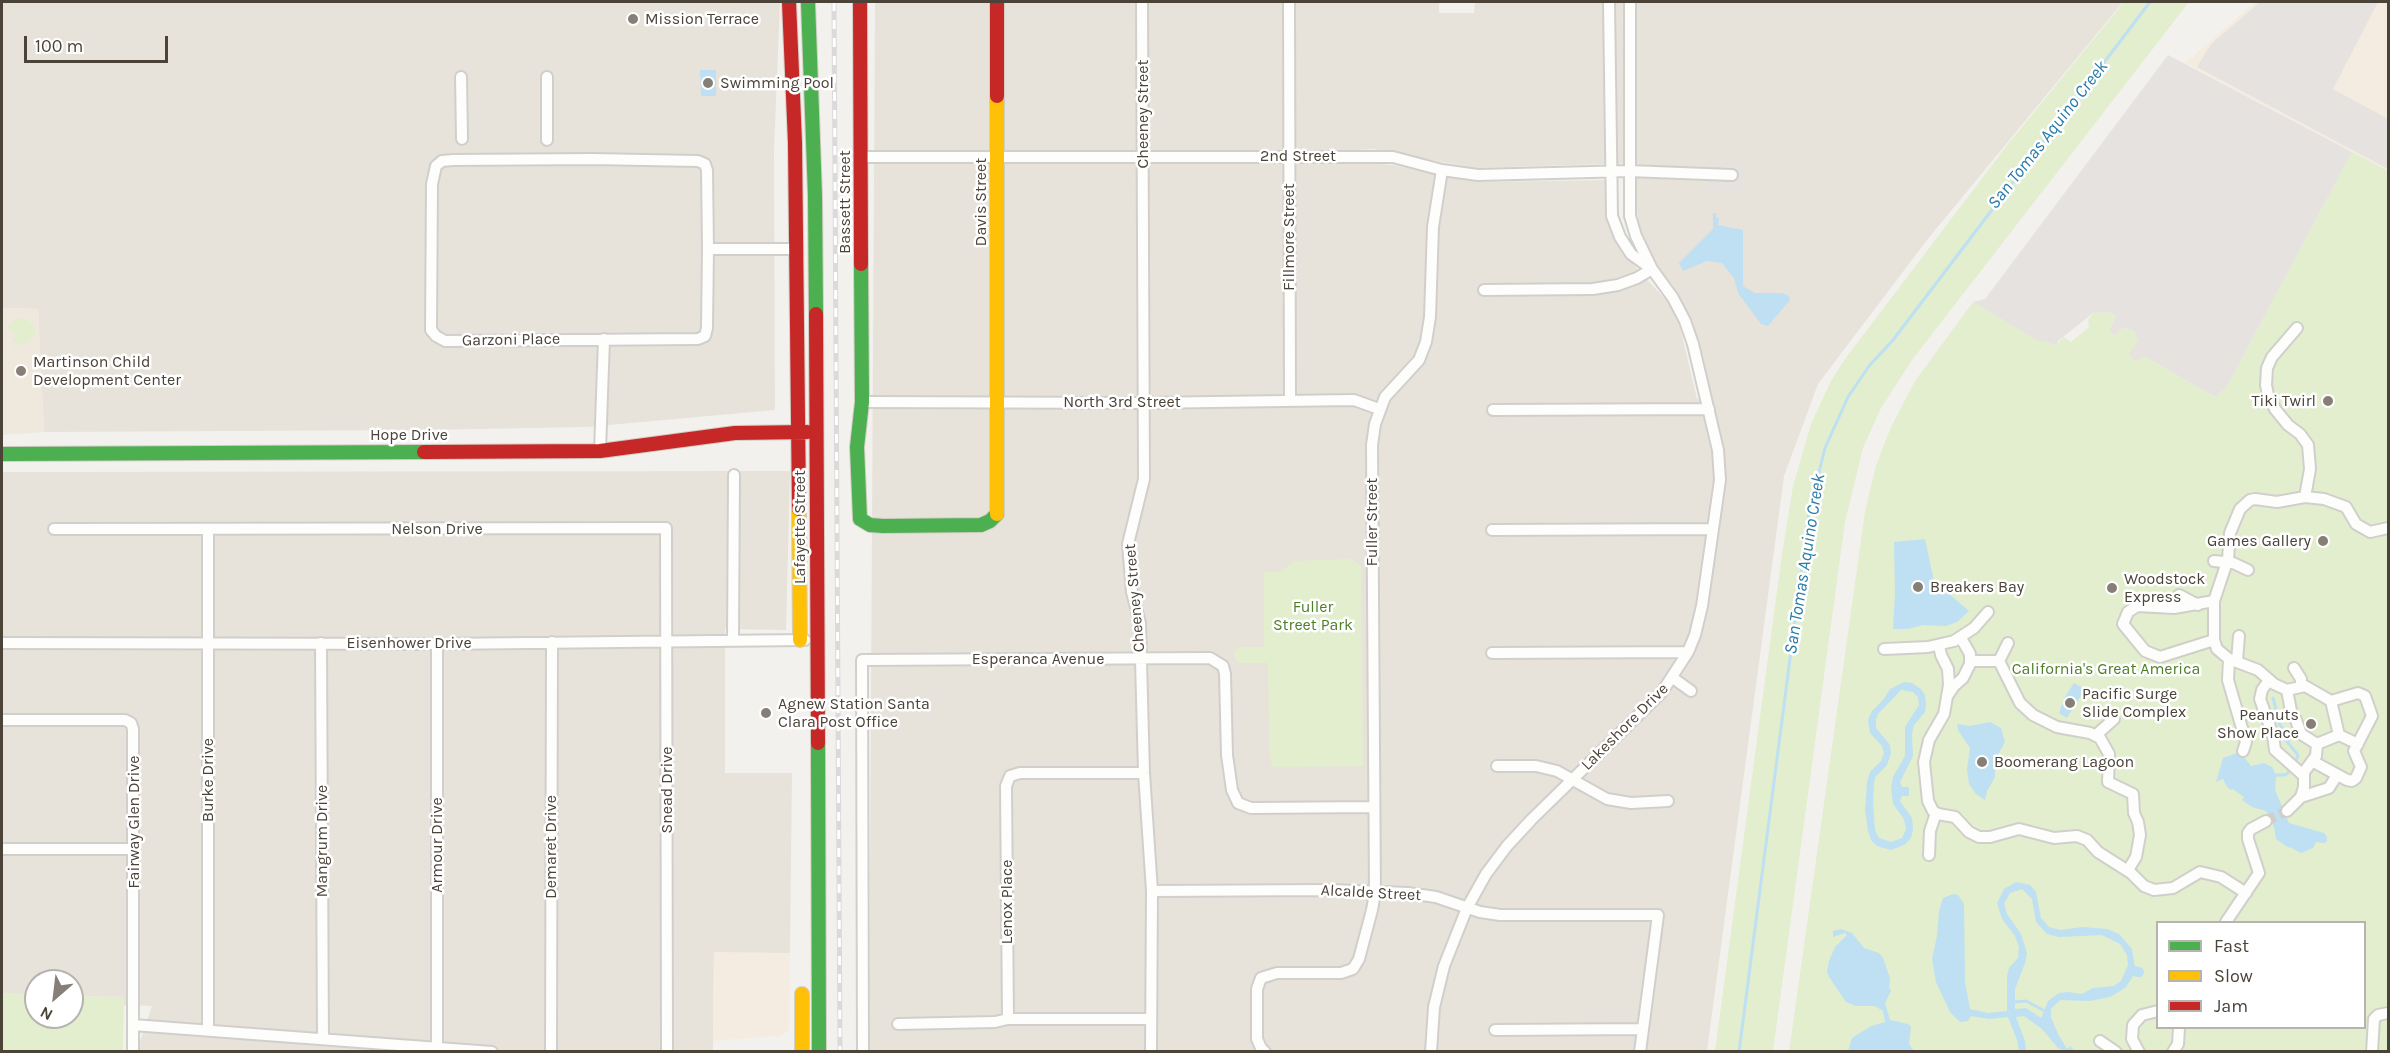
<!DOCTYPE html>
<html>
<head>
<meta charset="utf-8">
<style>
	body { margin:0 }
	#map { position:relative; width:2390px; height:1053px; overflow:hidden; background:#f3f1ee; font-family:Karla,sans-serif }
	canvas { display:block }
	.frame { position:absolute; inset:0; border:3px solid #4b4238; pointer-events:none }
	.legend { position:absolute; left:2156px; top:921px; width:210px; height:108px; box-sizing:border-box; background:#fff; border:2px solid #b7b3af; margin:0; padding:8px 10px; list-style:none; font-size:18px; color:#4b4238 }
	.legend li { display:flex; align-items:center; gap:12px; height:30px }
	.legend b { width:30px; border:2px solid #b7b3af }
	.north { position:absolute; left:24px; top:969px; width:60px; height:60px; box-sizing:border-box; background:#fff; border:2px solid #b7b3af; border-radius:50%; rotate:208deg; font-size:16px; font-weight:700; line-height:24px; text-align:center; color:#4b4238 }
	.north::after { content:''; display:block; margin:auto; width:21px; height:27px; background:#867f78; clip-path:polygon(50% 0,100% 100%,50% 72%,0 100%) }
	.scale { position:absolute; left:24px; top:36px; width:144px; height:27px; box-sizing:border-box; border:3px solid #4b4238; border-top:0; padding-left:8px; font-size:18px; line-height:21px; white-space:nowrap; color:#4b4238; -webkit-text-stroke:4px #fff; paint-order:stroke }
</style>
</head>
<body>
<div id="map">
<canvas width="2390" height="1053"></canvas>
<div class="frame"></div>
<ul class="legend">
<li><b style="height:8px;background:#4caf50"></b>Fast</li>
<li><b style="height:8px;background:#ffc107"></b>Slow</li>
<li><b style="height:8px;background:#c62828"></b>Jam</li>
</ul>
<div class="north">N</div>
<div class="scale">100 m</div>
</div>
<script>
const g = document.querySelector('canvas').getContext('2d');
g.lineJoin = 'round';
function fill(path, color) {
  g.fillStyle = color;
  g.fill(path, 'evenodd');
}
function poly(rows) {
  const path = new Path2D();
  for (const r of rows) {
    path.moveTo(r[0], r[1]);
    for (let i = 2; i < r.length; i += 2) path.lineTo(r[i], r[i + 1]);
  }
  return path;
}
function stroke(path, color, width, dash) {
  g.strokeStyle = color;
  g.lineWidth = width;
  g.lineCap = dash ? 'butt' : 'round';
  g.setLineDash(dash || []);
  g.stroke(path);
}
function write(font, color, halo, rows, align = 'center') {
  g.font = font + ' Karla,sans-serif';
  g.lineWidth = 5;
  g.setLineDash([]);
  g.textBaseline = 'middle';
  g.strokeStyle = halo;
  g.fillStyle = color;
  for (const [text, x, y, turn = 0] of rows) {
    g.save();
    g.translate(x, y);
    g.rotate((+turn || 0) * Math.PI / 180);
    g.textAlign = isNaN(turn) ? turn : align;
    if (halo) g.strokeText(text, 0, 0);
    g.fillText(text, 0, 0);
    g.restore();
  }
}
fill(poly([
	[2,2,780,2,774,152,775,410,587,427,423,430,44,432,38,309,2,308],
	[875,2,1439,2,1439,13,1474,13,1475,2,2123,2,1927,240,1818,384,1784,476,1707,1051,869,1052],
	[1373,149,1475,168,1636,163,1636,200,1640,235,1692,323,1713,400,1697,399,1680,327,1667,301,1637,269,1613,233,1606,208,1605,180,1477,182,1392,165,1359,162,1358,150],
	[790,471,786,630,725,629,725,773,792,773,790,953,714,953,713,1051,140,1051,140,1042,152,1006,124,1005,123,997,72,996,72,981,36,981,36,995,2,993,2,472]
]), '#e7e3db');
fill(poly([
	[2255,2,2388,2,2388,171,2185,63],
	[714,952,790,953,789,1030,780,1036,713,1041]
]), '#f5ece1');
fill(poly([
	[2,308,38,309,44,432,2,435]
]), '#eee8dd');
fill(poly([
	[2124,2,2189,2,1912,360,1881,408,1863,448,1845,522,1773,1051,1715,1051,1782,554,1793,486,1811,424,1831,381,1845,359,2008,144],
	[2352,152,2388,171,2388,1051,1789,1052,1865,512,1875,469,1883,447,1892,425,1915,381,1973,302,2036,340,2057,345,2063,337,2071,342,2089,327,2088,320,2093,313,2111,312,2116,317,2109,330,2115,336,2121,329,2126,328,2133,330,2138,340,2134,350,2136,362,2144,356,2215,397,2226,388],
	[2158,922,2364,922,2364,1028,2158,1028],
	[24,318,34,326,35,334,26,343,18,344,12,340,16,336,8,328,15,319],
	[1352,559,1361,566,1363,766,1272,767,1269,752,1268,663,1238,663,1233,653,1238,647,1264,647,1264,572,1280,572,1294,561],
	[2,993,36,995,36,1017,72,1017,72,996,124,997,123,1051,2,1051]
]), '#e2eece');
fill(poly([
	[2260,2,2378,2,2333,89,2388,119,2388,169,2197,67,2211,44],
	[2168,55,2352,152,2226,388,2215,397,2144,356,2136,362,2129,354,2138,341,2135,334,2133,330,2126,328,2121,329,2115,336,2109,330,2116,317,2111,312,2093,313,2058,341,2057,345,2036,340,1973,302,1985,299],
	[1736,163,1737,165,1743,165,1745,189,1740,190,1739,192,1707,192,1707,164]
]), '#e5e2df');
fill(poly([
	[700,70,716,70,716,96,701,96],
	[1713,213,1716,213,1716,217,1719,218,1718,225,1743,230,1743,286,1755,293,1782,293,1789,296,1790,300,1768,326,1761,324,1738,293,1734,278,1722,263,1707,261,1683,271,1679,263,1713,229],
	[1925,539,1934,581,1969,611,1957,622,1946,626,1923,625,1908,629,1893,629,1895,594,1894,542],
	[1904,682,1912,683,1921,689,1925,695,1926,705,1925,712,1914,725,1912,734,1913,756,1900,782,1902,787,1909,787,1909,796,1902,796,1900,801,1912,818,1913,830,1911,838,1904,845,1891,850,1877,846,1871,840,1868,831,1865,810,1867,782,1870,772,1881,761,1884,753,1882,746,1870,733,1868,720,1872,711,1883,700,1890,689],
	[1901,690,1913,692,1918,697,1919,705,1905,727,1905,756,1893,777,1891,787,1893,804,1904,819,1906,829,1902,838,1891,842,1879,838,1875,830,1873,802,1874,782,1876,776,1887,765,1891,753,1890,745,1876,728,1876,719,1878,714],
	[2074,683,2085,689,2067,718,2059,713,2065,697],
	[1990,722,2001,728,2005,742,1995,760,1995,777,1987,791,1985,800,1976,794,1969,784,1967,769,1970,748,1958,730,1957,724,1969,726],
	[2240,752,2251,766,2264,763,2272,767,2276,775,2275,790,2289,823,2324,833,2327,837,2327,841,2324,843,2316,842,2313,848,2301,853,2290,847,2289,848,2276,839,2274,827,2266,811,2252,807,2242,800,2244,797,2233,789,2231,790,2227,787,2223,779,2216,782,2223,758],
	[2016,882,2030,885,2036,892,2041,918,2049,927,2060,930,2082,927,2107,929,2119,934,2132,949,2135,968,2132,978,2125,988,2110,997,2090,1001,2060,1000,2051,1009,2051,1017,2058,1034,2067,1049,2070,1046,2075,1051,2063,1051,2058,1048,2042,1029,2024,1016,2016,1017,2025,1041,2026,1051,2019,1051,2017,1040,2008,1017,1989,1019,1971,1016,1968,1021,1960,1022,1950,1012,1936,982,1932,959,1937,936,1939,911,1943,898,1953,894,1958,895,1964,904,1965,982,1970,1009,1988,1013,2007,1011,2007,976,2009,968,2018,958,2019,947,2015,936,2002,919,1997,903,2004,889],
	[2022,889,2032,899,2036,922,2047,934,2059,937,2102,935,2120,944,2127,955,2128,965,2121,981,2114,986,2093,988,2082,994,2068,992,2059,993,2048,1001,2041,1018,2026,1008,2015,1009,2015,989,2025,963,2027,953,2021,934,2007,914,2004,904,2010,893],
	[1841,929,1852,933,1864,948,1879,953,1883,958,1890,978,1889,987,1891,991,1885,1003,1890,1020,1908,1024,1911,1027,1909,1044,1914,1051,1848,1051,1852,1038,1871,1026,1885,1022,1883,1011,1875,1006,1856,1006,1846,1002,1829,977,1827,971,1829,961,1835,947,1847,935,1845,933,1833,937,1833,931]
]), '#bee0f2');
stroke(poly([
	[2273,698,2280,725,2285,732,2284,738,2298,755,2295,764],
	[2285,733,2289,736,2288,742],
	[2276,775,2285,775,2291,770],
	[2014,1002,2026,1001,2043,1010],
	[1739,1052,1809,512,1825,448,1848,397,1869,366,1893,340,2150,2]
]), '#bee0f2', 3);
stroke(poly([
	[2134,971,2139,972]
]), '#bee0f2', 10);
stroke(poly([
	[2266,821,2287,811]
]), '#d1ceca', 10, [10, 5]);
const street = poly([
	[1142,2,1144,479,1128,544,1132,592,1140,623,1144,773,1152,891,1151,1052],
	[1289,2,1290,400],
	[1609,2,1612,216,1620,237,1631,254,1649,267],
	[461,77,462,139],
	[547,77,547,140],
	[861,157,1393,157,1442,170,1478,175,1629,171,1732,175],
	[592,159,698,161,705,164,707,170,708,249,707,328,705,336,698,339,445,341,436,336,431,330,432,184,436,166,442,161,453,160,592,159],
	[708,249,796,249],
	[1484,290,1593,289,1618,285,1637,278,1652,269],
	[2297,328,2272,357,2267,368,2266,385,2268,395,2275,409,2288,425,2300,434,2308,445,2310,469,2305,497],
	[862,402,1144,403,1354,400,1379,409],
	[1493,410,1709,409],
	[600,451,604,339],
	[54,529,666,528,667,1052],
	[208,530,208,1029],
	[1492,530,1712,529],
	[2214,561,2233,563,2248,570],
	[2179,595,2198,605],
	[2214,601,2174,608,2137,606,2128,612,2123,624,2145,651,2160,657,2214,640],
	[733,641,734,475],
	[2,643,437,644,805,640],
	[321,643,323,1039],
	[2008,643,1999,661,2020,703,2033,715,2057,727,2090,733,2100,738,2109,754,2108,782,2133,794,2134,813,2138,822,2140,835,2136,857,2128,870],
	[1939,645,1941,655,1948,669,1949,685,1944,714,1929,740,1924,762,1928,801,1933,811,1938,814,1955,817,1969,832,1979,837,1990,837,2019,829,2054,838,2077,836,2087,840,2098,852,2131,873,2144,886,2154,890,2173,888,2200,872,2221,877,2246,893],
	[1884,649,1928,647,1954,641,1974,628,1988,612],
	[1492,653,1688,652],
	[2229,659,2228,680,2246,742,2243,751],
	[1971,661,1999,661],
	[2237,661,2239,636],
	[2294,668,2301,679,2301,686],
	[1673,678,1691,691],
	[2269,680,2262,690,2260,699,2273,735,2275,750,2303,775],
	[2287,690,2305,686,2331,701,2358,693,2365,696,2372,716,2354,751,2361,767,2356,778,2352,781,2347,780,2312,761],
	[1948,695,1954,686,1963,678,1970,664,1970,654,1961,638],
	[2331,701,2339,735,2358,744],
	[2,720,125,720,131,723,133,729,133,1052],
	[2096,735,2114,719],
	[2317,744,2301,734,2296,720,2292,716,2287,690,2274,684,2258,670,2229,659,2217,649,2214,640,2214,601,2228,559,2230,533,2240,509,2250,500,2255,499,2277,502,2305,497,2324,499,2346,507,2356,524,2370,532,2388,528],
	[2317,744,2339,735],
	[1497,766,1536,766,1557,771,1607,799,1631,803,1668,801],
	[1144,773,1020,773,1010,776,1006,786,1008,1019,1151,1019],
	[2301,797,2329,788,2337,775],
	[2287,811,2301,797,2304,787,2304,772,2316,756,2317,744],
	[2,849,133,849],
	[1929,855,1930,831,1936,813],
	[1152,891,1330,890,1408,893,1436,897,1480,912,1500,915,1658,915,1640,1052],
	[2226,922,2259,873,2248,839,2248,833,2251,829,2266,821],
	[898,1024,995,1022,1008,1019],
	[133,1025,492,1052],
	[1495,1030,1643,1029],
	[2100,1041,2116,1052],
	[437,1046,437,644],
	[551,1052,552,642],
	[863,1052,862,660,1210,658,1223,666,1225,674,1227,755,1232,790,1238,803,1251,808,1374,807],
	[1265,1052,1261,1048,1257,1039,1257,989,1261,978,1277,973,1341,973,1353,969,1359,959,1372,910,1375,893,1372,445,1375,424,1385,397,1419,360,1426,342,1430,317,1433,227,1442,170],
	[1431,1052,1434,1007,1444,966,1467,908,1486,874,1507,846,1532,819,1662,692,1688,652,1695,635,1702,606,1720,480,1718,450,1693,344,1685,321,1673,298,1652,269,1636,236,1630,216,1630,2],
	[2139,1052,2132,1039,2133,1025,2142,1015,2158,1011],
	[2173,1052,2178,1044,2179,1028],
	[2372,1052,2374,1019,2378,1015,2388,1013]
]);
const fast = poly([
	[808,2,815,196,816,314],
	[861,264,862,402,857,447,860,519,870,525,883,526,981,525,990,521,997,514],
	[2,454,424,452],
	[818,743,819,1052]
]);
const slow = poly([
	[997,96,997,514],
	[799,509,800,640],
	[802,994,802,1052]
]);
const jam = poly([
	[789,2,795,143,799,509],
	[860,2,861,264],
	[997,2,997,96],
	[816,314,818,743],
	[424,452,600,451,735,433,807,432]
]);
stroke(street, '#d1cfcb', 14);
stroke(fast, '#d3cec5', 16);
stroke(slow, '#d3cec5', 16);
stroke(jam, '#d3cec5', 16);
stroke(street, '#fdfdfc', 10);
stroke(fast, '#4caf50', 14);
stroke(slow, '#ffc107', 14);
stroke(jam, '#c62828', 14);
const rail = poly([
	[834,2,840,1052]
]);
stroke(rail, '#dadada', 5);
stroke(rail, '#fff', 3, [9]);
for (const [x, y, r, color] of [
	[633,19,6,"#867f78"],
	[708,83,6,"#867f78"],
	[21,371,6,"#867f78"],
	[2328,401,6,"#867f78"],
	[2323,541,6,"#867f78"],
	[1918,587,6,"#867f78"],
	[2112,588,6,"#867f78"],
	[2070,703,6,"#867f78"],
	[766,713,6,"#867f78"],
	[2311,724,6,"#867f78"],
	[1982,762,6,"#867f78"]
]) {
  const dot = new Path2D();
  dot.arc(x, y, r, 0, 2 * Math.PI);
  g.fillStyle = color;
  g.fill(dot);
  stroke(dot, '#fff', 2);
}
write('16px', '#4b4238', '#fff', [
	["Mission Terrace",645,19],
	["Swimming Pool",720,83],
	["Martinson Child",33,362],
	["Development Center",33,380],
	["Tiki Twirl",2316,401,"right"],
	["Games Gallery",2311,541,"right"],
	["Woodstock",2124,579],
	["Express",2124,597],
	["Breakers Bay",1930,587],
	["Pacific Surge",2082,694],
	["Slide Complex",2082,712],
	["Agnew Station Santa",778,704],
	["Clara Post Office",778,722],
	["Peanuts",2299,715,"right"],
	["Show Place",2299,733,"right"],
	["Boomerang Lagoon",1994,762]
], 'left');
write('16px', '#4b4238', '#fff', [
	["Cheeney Street",1143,114,-90],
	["2nd Street",1298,156],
	["Bassett Street",845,202,-90],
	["Davis Street",981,202,-90],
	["Fillmore Street",1289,237,-90],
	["Garzoni Place",511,340,-1],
	["North 3rd Street",1122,402],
	["Hope Drive",409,435],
	["Fuller Street",1372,522,-90],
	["Lafayette Street",800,527,-90],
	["Nelson Drive",437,529],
	["Cheeney Street",1135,598,-95],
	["Eisenhower Drive",409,643],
	["Esperanca Avenue",1038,659],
	["Lakeshore Drive",1625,727,-45],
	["Burke Drive",208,780,-90],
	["Snead Drive",667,790,-90],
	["Fairway Glen Drive",134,822,-90],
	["Mangrum Drive",322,841,-90],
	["Armour Drive",437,845,-90],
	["Demaret Drive",551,847,-90],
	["Alcalde Street",1371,893,3],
	["Lenox Place",1007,902,-90]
]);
write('16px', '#4e8028', '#fff', [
	["Fuller",1313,607],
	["Street Park",1313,625],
	["California's Great America",2106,669]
]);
write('italic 18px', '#297bab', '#fff', [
	["San Tomas Aquino Creek",2048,135,-52],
	["San Tomas Aquino Creek",1805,564,-81]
]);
</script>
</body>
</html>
